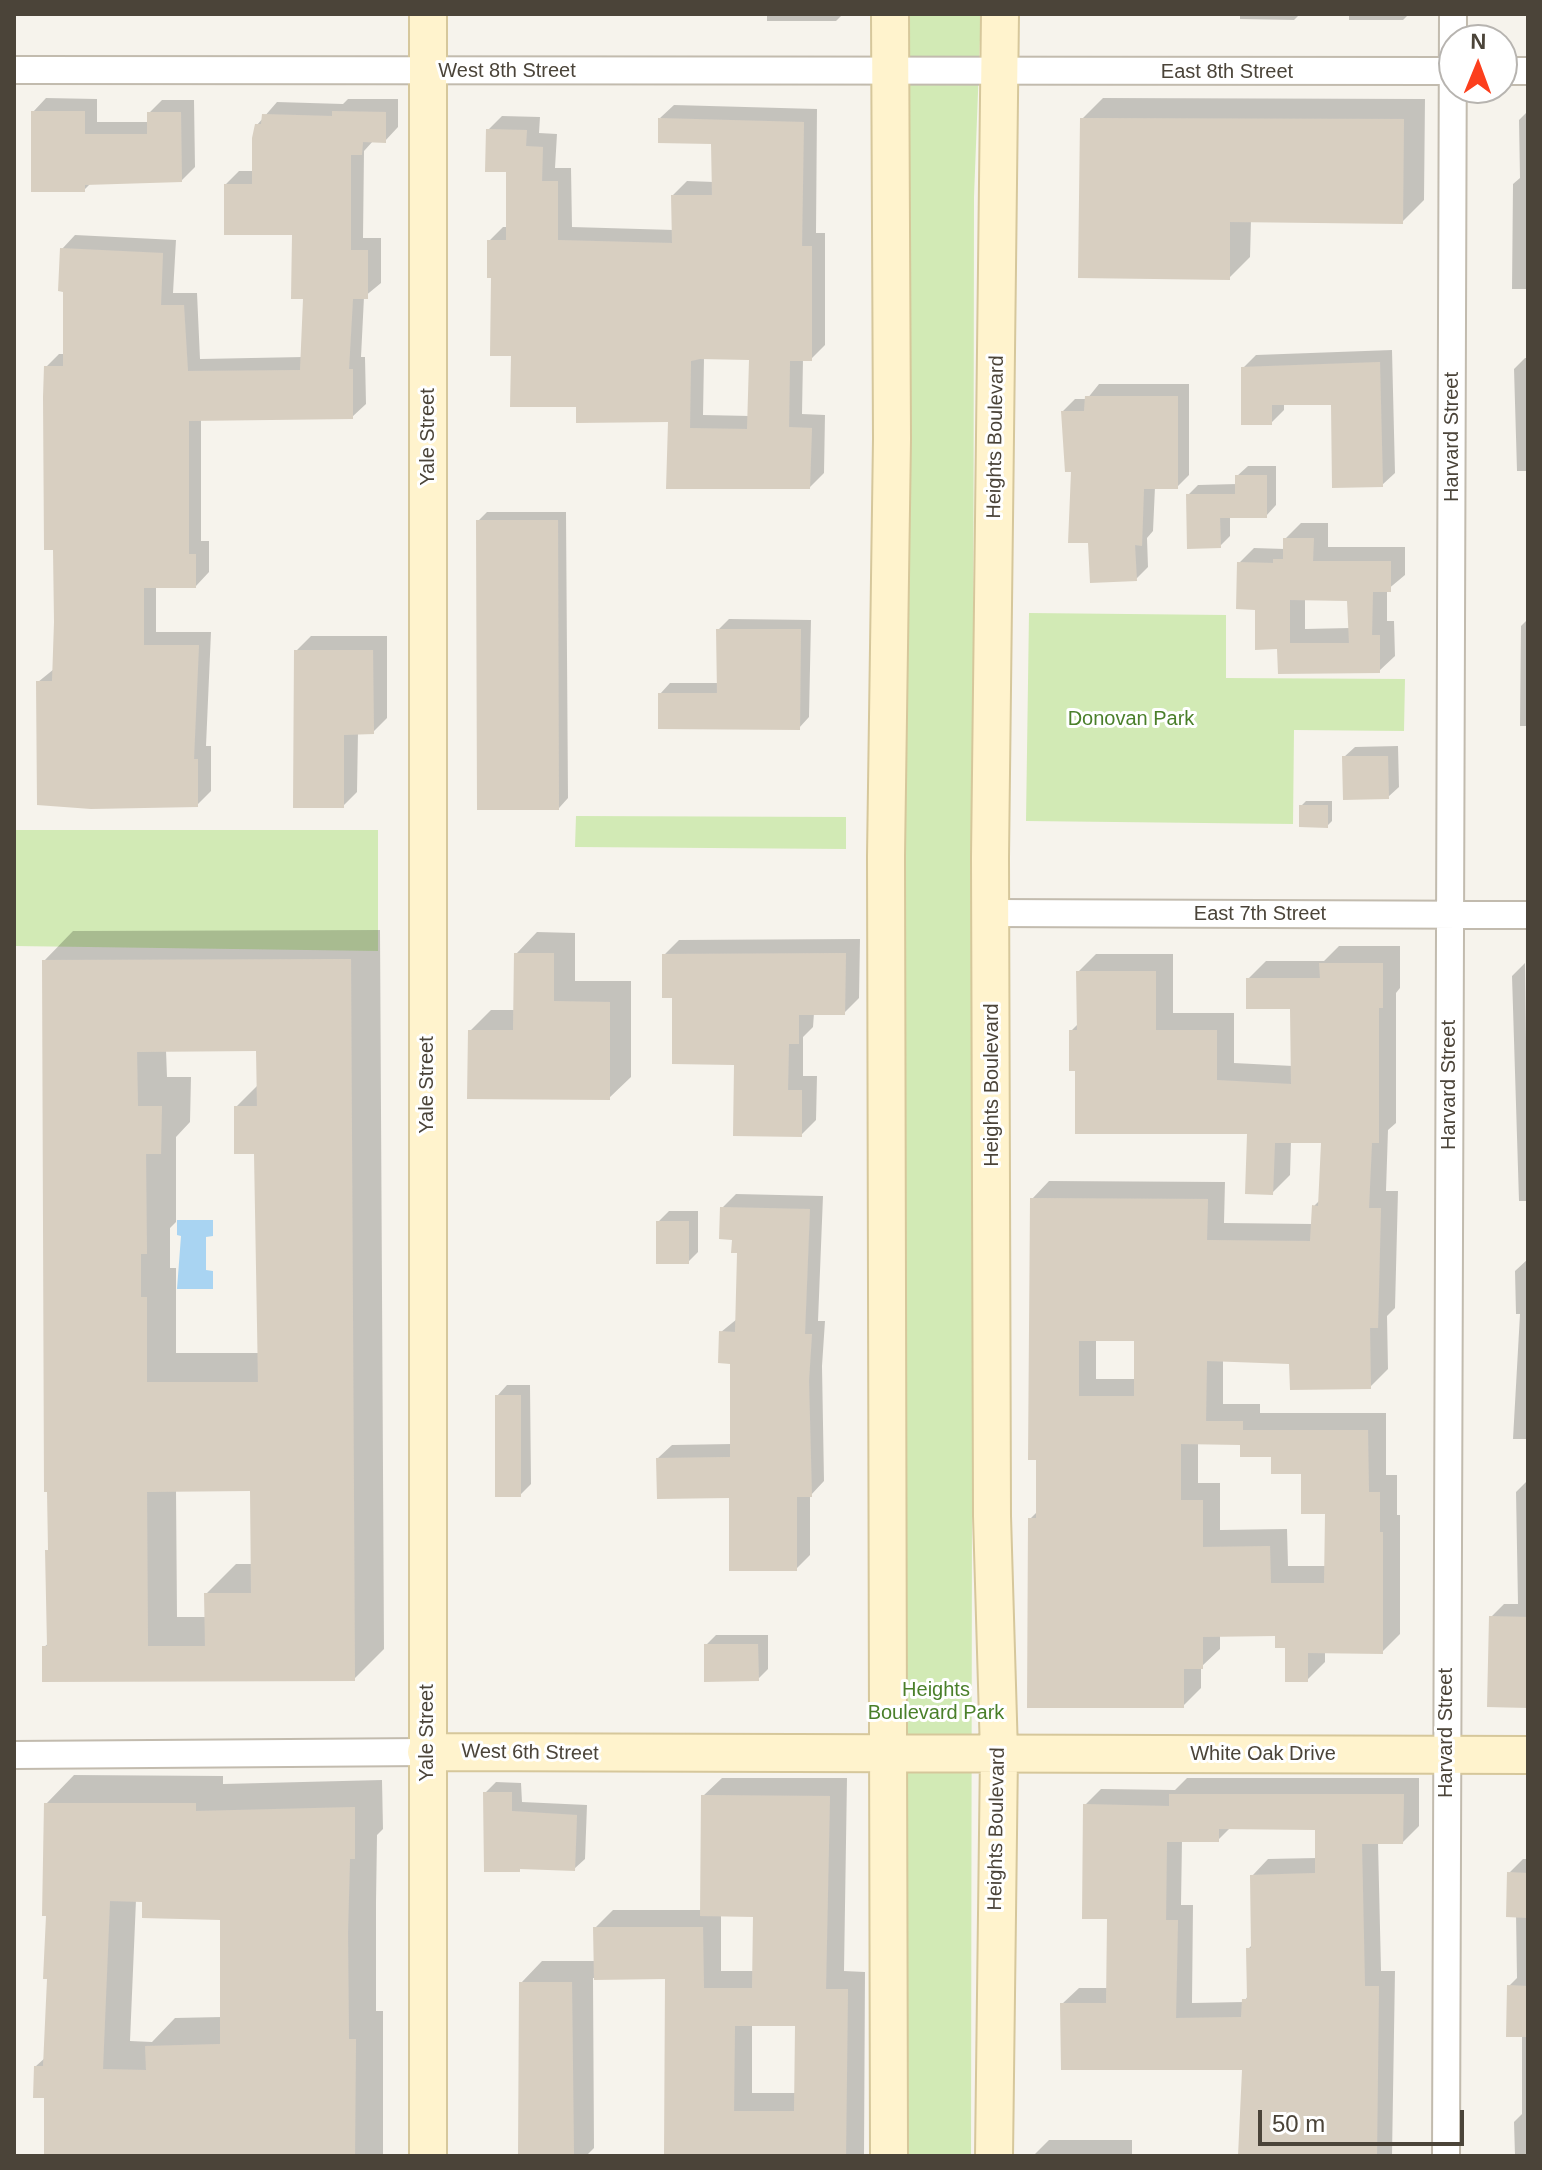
<!DOCTYPE html>
<html>
<head>
<meta charset="utf-8">
<style>
	body { margin:0 }
	#map { position:relative; width:1542px; height:2170px; overflow:hidden; background:#f6f3ec; font-family:Helvetica,sans-serif }
	canvas { display:block }
	.frame { position:absolute; inset:0; border:16px solid #4b4439; pointer-events:none }
	.north { position:absolute; left:1438px; top:24px; width:80px; height:80px; box-sizing:border-box; background:#fff; border:2px solid #b7b4b0; border-radius:50%; rotate:1deg; font-size:22px; font-weight:700; line-height:32px; text-align:center; color:#4b4439 }
	.north::after { content:''; display:block; margin:auto; width:28px; height:36px; background:#fc3f1d; clip-path:polygon(50% 0,100% 100%,50% 72%,0 100%) }
	.scale { position:absolute; left:1258px; top:2110px; width:206px; height:36px; box-sizing:border-box; border:4px solid #4b4439; border-top:0; padding-left:10px; font-size:24px; line-height:28px; white-space:nowrap; color:#4b4439; -webkit-text-stroke:6px #fff; paint-order:stroke }
</style>
</head>
<body>
<div id="map">
<canvas width="1542" height="2170"></canvas>
<div class="frame"></div>
<div class="north">N</div>
<div class="scale">50 m</div>
</div>
<script>
const g = document.querySelector('canvas').getContext('2d');
g.lineJoin = 'round';
function fill(path, color) {
  g.fillStyle = color;
  g.fill(path, 'evenodd');
}
function poly(rows) {
  const path = new Path2D();
  for (const r of rows) {
    path.moveTo(r[0], r[1]);
    for (let i = 2; i < r.length; i += 2) path.lineTo(r[i], r[i + 1]);
  }
  return path;
}
function stroke(path, color, width, dash) {
  g.strokeStyle = color;
  g.lineWidth = width;
  g.lineCap = dash ? 'butt' : 'round';
  g.setLineDash(dash || []);
  g.stroke(path);
}
function write(font, color, halo, rows, align = 'center') {
  g.font = font + ' Helvetica,sans-serif';
  g.lineWidth = 6;
  g.setLineDash([]);
  g.textBaseline = 'middle';
  g.strokeStyle = halo;
  g.fillStyle = color;
  for (const [text, x, y, turn = 0] of rows) {
    g.save();
    g.translate(x, y);
    g.rotate((+turn || 0) * Math.PI / 180);
    g.textAlign = isNaN(turn) ? turn : align;
    if (halo) g.strokeText(text, 0, 0);
    g.fillText(text, 0, 0);
    g.restore();
  }
}
fill(poly([
	[906,14,981,14,974,197,971,2156,899,2156],
	[1029,613,1226,615,1226,678,1405,679,1404,731,1294,730,1293,824,1026,821],
	[576,816,846,817,846,849,575,847],
	[14,830,378,830,378,951,14,946]
]), '#d2eab5');
fill(poly([
	[177,1220,213,1220,213,1236,206,1237,206,1270,213,1271,213,1289,177,1289,181,1236,177,1235]
]), '#a9d4f2');
fill(poly([
	[767,14,843,14,836,21,767,21],
	[1240,14,1300,14,1294,20,1240,19],
	[1349,14,1409,14,1403,20,1349,20],
	[46,98,97,99,97,122,149,122,149,113,162,100,194,100,195,167,182,180,91,183,84,190,33,112],
	[1103,98,1425,99,1424,200,1402,222,1251,220,1250,257,1229,278,1082,119],
	[348,99,398,99,398,127,385,141,374,140,364,151,363,238,381,238,381,283,364,297,361,357,365,357,366,404,352,417,201,419,201,541,209,541,209,572,196,586,156,586,156,632,211,632,206,746,211,746,211,791,197,805,38,682,54,669,55,548,46,367,59,354,65,354,62,249,75,235,176,240,173,293,197,293,200,359,303,357,305,297,294,233,226,184,239,171,254,171,257,125,277,102,343,104],
	[674,105,817,109,816,233,825,233,825,345,811,359,803,359,802,414,825,415,824,473,810,487,670,420,578,405,513,354,493,276,489,241,503,227,508,227,508,170,488,130,502,116,540,117,539,133,557,134,555,168,571,168,572,227,674,230,673,195,687,181,714,182,713,142,660,118],
	[751,358,750,416,703,415,704,359],
	[1528,111,1528,289,1512,289,1513,184,1520,178,1519,120],
	[1392,350,1395,473,1382,485,1333,403,1284,403,1284,410,1271,423,1243,368,1256,355],
	[1525,358,1528,358,1528,471,1517,471,1514,369],
	[1099,384,1189,384,1189,475,1177,487,1155,487,1153,531,1147,538,1148,567,1136,579,1090,542,1073,470,1063,411,1075,399,1087,399],
	[1248,466,1276,466,1276,505,1266,516,1230,516,1230,536,1220,546,1188,495,1198,485,1237,484,1237,476],
	[487,512,566,512,568,798,559,808,478,521],
	[1301,523,1328,523,1328,547,1405,547,1405,575,1387,590,1387,621,1394,621,1395,656,1379,671,1279,647,1257,608,1239,563,1254,548,1285,549,1285,539],
	[1305,598,1349,599,1350,628,1305,629],
	[729,619,811,620,809,717,799,728,660,694,670,683,719,683,718,630],
	[1528,619,1528,726,1520,726,1521,626],
	[311,636,387,636,387,718,373,732,358,732,357,792,343,806,296,651],
	[1398,746,1399,787,1388,797,1344,757,1355,747],
	[1306,801,1332,801,1332,821,1327,826,1301,806],
	[380,930,384,1649,354,1679,44,1647,49,1643,44,961,73,931],
	[258,1049,258,1085,236,1107,256,1152,260,1353,176,1353,176,1268,170,1268,170,1228,176,1222,176,1137,190,1122,191,1077,167,1077,166,1050],
	[176,1489,252,1489,253,1564,236,1564,206,1594,206,1617,177,1617],
	[537,932,575,933,575,981,631,981,631,1077,609,1098,470,1031,491,1010,515,1010,516,954],
	[860,939,859,998,844,1013,814,1013,813,1027,803,1037,803,1076,817,1076,816,1120,801,1135,675,996,664,955,679,940],
	[1339,946,1400,946,1400,988,1396,993,1396,1123,1388,1130,1386,1191,1398,1191,1395,1308,1387,1316,1388,1369,1370,1387,1291,1363,1223,1360,1223,1404,1260,1404,1260,1413,1386,1413,1386,1475,1397,1475,1397,1515,1400,1515,1400,1634,1382,1652,1325,1651,1325,1662,1307,1680,1277,1634,1220,1635,1220,1649,1201,1667,1201,1688,1183,1706,1030,1519,1038,1511,1032,1199,1049,1181,1225,1182,1224,1223,1313,1224,1314,1206,1320,1200,1324,1141,1291,1141,1290,1175,1272,1193,1250,1132,1077,1069,1071,1031,1079,1023,1078,972,1096,954,1173,954,1173,1013,1234,1013,1234,1063,1293,1066,1292,1007,1248,979,1266,961,1324,961],
	[1096,1339,1137,1339,1136,1379,1096,1379],
	[1198,1443,1242,1443,1303,1472,1327,1512,1327,1566,1288,1566,1287,1529,1220,1530,1220,1483,1198,1483],
	[1525,963,1528,1201,1519,1201,1512,976],
	[736,1194,823,1196,818,1321,825,1321,822,1366,824,1481,810,1496,810,1555,796,1569,731,1496,658,1458,672,1445,732,1444,732,1362,721,1332,737,1319,739,1251,722,1208],
	[669,1211,698,1211,698,1252,688,1262,658,1222],
	[1528,1259,1528,1439,1513,1439,1520,1314,1516,1314,1515,1271],
	[507,1385,530,1385,531,1484,520,1495,497,1396],
	[1528,1480,1528,1705,1491,1617,1504,1604,1518,1604,1516,1492],
	[716,1635,768,1635,768,1669,758,1679,706,1645],
	[74,1775,223,1776,223,1784,382,1780,383,1829,377,1835,376,1903,376,2011,383,2011,383,2156,46,2156,46,2096,36,2066,46,2057,49,1977,46,1804],
	[136,1900,222,1918,222,2017,175,2018,152,2042,130,2041],
	[722,1778,847,1778,844,1971,865,1972,864,2156,666,2154,667,1977,593,1978,594,2148,586,2156,520,2156,521,1983,542,1961,596,1961,595,1928,613,1910,702,1910,703,1796],
	[721,1914,755,1915,754,1971,721,1971],
	[752,2024,797,2024,796,2093,752,2093],
	[1187,1778,1419,1778,1419,1826,1403,1842,1378,1842,1381,1971,1395,1971,1392,2156,1241,2156,1244,2068,1062,2004,1079,1988,1108,1988,1109,1917,1085,1805,1101,1789,1175,1790],
	[1231,1827,1317,1828,1317,1858,1268,1859,1252,1876,1253,1944,1248,1949,1249,1994,1244,2002,1192,2003,1193,1905,1181,1905,1182,1840,1218,1840],
	[496,1782,521,1783,522,1802,587,1805,585,1859,574,1869,523,1867,519,1870,485,1793],
	[1523,1859,1528,1859,1528,2156,1515,2156,1514,2122,1522,2114,1522,2035,1509,1986,1517,1978,1516,1915,1509,1873],
	[1049,2140,1132,2140,1132,2155,1148,2156,1033,2156]
]), '#0003');
fill(poly([
	[31,111,85,111,85,134,147,134,147,112,181,112,182,182,85,185,85,192,31,192],
	[332,111,386,112,386,143,363,142,362,155,351,155,351,250,368,250,368,299,353,299,349,369,353,369,353,419,189,421,189,554,196,554,196,588,144,588,144,645,199,645,194,759,198,759,198,807,91,809,37,805,36,681,52,681,54,622,53,550,44,550,43,397,44,366,63,366,63,292,58,291,60,248,163,253,161,305,184,305,188,371,300,370,303,299,291,299,292,235,224,235,224,184,252,184,252,138,255,124,261,124,262,114,332,116],
	[658,118,804,122,802,246,812,246,812,361,790,361,789,427,812,428,810,489,666,489,668,422,576,423,576,407,510,407,511,356,490,356,491,278,487,278,487,240,506,240,506,172,485,172,486,129,527,130,526,146,543,147,542,181,558,181,558,240,672,243,671,195,712,195,711,144,658,143],
	[700,359,749,360,747,429,690,428,691,361],
	[1080,118,1404,119,1403,224,1230,222,1230,280,1078,278],
	[1380,362,1383,487,1332,488,1331,405,1272,405,1272,425,1241,425,1241,367],
	[1085,396,1178,396,1178,489,1144,489,1142,546,1135,545,1137,581,1090,583,1088,543,1068,543,1071,472,1065,472,1061,411,1084,411],
	[1235,475,1267,475,1267,518,1220,518,1221,548,1187,549,1186,494,1235,494],
	[476,520,558,520,559,810,477,810],
	[1283,538,1314,538,1313,561,1391,561,1391,592,1373,592,1372,635,1380,635,1380,673,1278,674,1277,649,1255,650,1255,610,1236,609,1237,562,1273,563,1273,559,1283,559],
	[1290,600,1347,601,1349,643,1290,643],
	[716,629,801,629,800,730,658,729,658,693,717,693],
	[294,650,373,650,374,734,344,735,344,808,293,808],
	[1342,756,1388,756,1389,799,1343,800],
	[1299,805,1328,805,1328,828,1299,827],
	[514,953,554,953,554,1001,610,1002,610,1100,467,1099,468,1030,513,1030],
	[846,953,845,1015,799,1015,799,1044,789,1044,788,1090,802,1090,802,1137,733,1136,734,1065,672,1064,672,998,662,998,662,954],
	[351,959,355,1681,42,1682,42,1646,47,1646,45,1550,48,1550,47,1492,44,1492,42,960],
	[256,1051,257,1106,234,1106,234,1154,254,1154,258,1382,147,1382,147,1297,141,1297,141,1254,147,1254,146,1154,161,1154,162,1106,138,1106,137,1052],
	[250,1491,251,1593,204,1593,205,1646,148,1646,147,1492],
	[1319,963,1383,963,1383,1008,1379,1008,1379,1143,1372,1143,1369,1208,1381,1208,1378,1328,1370,1328,1371,1389,1290,1390,1289,1364,1207,1361,1206,1421,1243,1421,1243,1430,1368,1430,1369,1492,1380,1492,1380,1532,1383,1532,1383,1654,1308,1653,1308,1682,1285,1682,1285,1648,1275,1648,1275,1636,1203,1637,1203,1669,1184,1669,1184,1708,1027,1708,1028,1518,1036,1518,1036,1460,1028,1460,1030,1198,1208,1199,1207,1240,1310,1241,1312,1205,1318,1206,1321,1143,1275,1143,1273,1195,1245,1194,1247,1134,1075,1134,1075,1071,1069,1071,1069,1030,1077,1030,1076,971,1156,971,1156,1030,1217,1030,1217,1080,1291,1084,1290,1009,1246,1009,1246,978,1320,978],
	[1079,1341,1134,1341,1134,1396,1079,1396],
	[1181,1444,1240,1445,1240,1457,1271,1457,1271,1474,1301,1474,1301,1514,1325,1514,1324,1583,1271,1583,1270,1546,1203,1547,1203,1500,1181,1500],
	[720,1207,810,1209,805,1334,812,1334,809,1381,812,1497,797,1497,797,1571,729,1571,729,1498,657,1499,656,1458,730,1457,730,1364,718,1363,719,1331,735,1332,737,1253,731,1253,732,1240,719,1239],
	[656,1221,689,1221,689,1264,656,1264],
	[495,1395,521,1395,521,1497,495,1497],
	[1489,1616,1528,1617,1528,1708,1487,1707],
	[704,1644,758,1644,759,1681,704,1682],
	[483,1792,512,1792,512,1811,577,1815,575,1871,520,1869,520,1872,484,1872],
	[1169,1794,1404,1794,1403,1844,1362,1844,1365,1986,1379,1986,1377,2156,1238,2156,1242,2070,1061,2070,1060,2003,1106,2003,1107,1919,1082,1919,1083,1804,1169,1806],
	[1219,1829,1315,1830,1315,1873,1250,1875,1251,1948,1246,1948,1247,1999,1242,1999,1241,2017,1176,2018,1178,1920,1166,1920,1167,1842,1219,1842],
	[701,1795,830,1796,826,1989,848,1989,846,2156,664,2156,665,1979,594,1980,593,1927,703,1927,704,1988,752,1988,753,1917,700,1916],
	[735,2026,795,2026,794,2111,734,2111],
	[44,1803,196,1803,196,1811,355,1807,355,1859,350,1859,348,1933,349,2039,356,2039,355,2156,44,2156,44,2098,33,2098,34,2066,43,2066,47,1979,43,1979,46,1916,42,1916],
	[110,1901,142,1902,142,1918,220,1920,220,2044,145,2046,146,2070,103,2069],
	[1507,1872,1528,1873,1528,1918,1506,1917],
	[519,1982,572,1982,574,2156,518,2156],
	[1507,1985,1528,1986,1528,2037,1506,2037]
]), '#d8cfc1');
const minor = poly([
	[14,70,1454,71],
	[1502,71,1528,71],
	[992,913,1528,915],
	[14,1755,426,1752],
	[1446,2156,1453,14]
]);
const secondary = poly([
	[428,14,428,2156],
	[426,1752,1528,1755],
	[889,2156,886,856,892,439,890,14],
	[994,2156,999,1753,992,1516,990,857,1000,14]
]);
stroke(minor, '#c2bbae', 30);
stroke(secondary, '#d6c79b', 40);
stroke(minor, '#fff', 26);
stroke(secondary, '#fff3cd', 36);
write('20px', '#4b4439', '#fff', [
	["West 8th Street",507,71],
	["East 8th Street",1227,72],
	["Yale Street",428,437,-90],
	["Heights Boulevard",996,437,-89],
	["Harvard Street",1452,437,-90],
	["East 7th Street",1260,914],
	["Yale Street",427,1085,-90],
	["Heights Boulevard",992,1085,-90],
	["Harvard Street",1449,1085,-90],
	["Yale Street",427,1733,-90],
	["Harvard Street",1446,1733,-90],
	["West 6th Street",530,1753,1],
	["White Oak Drive",1263,1754],
	["Heights Boulevard",997,1829,-89]
]);
write('20px', '#4a7f2a', '#fff', [
	["Donovan Park",1131,719],
	["Heights",936,1690],
	["Boulevard Park",936,1713]
]);
</script>
</body>
</html>
